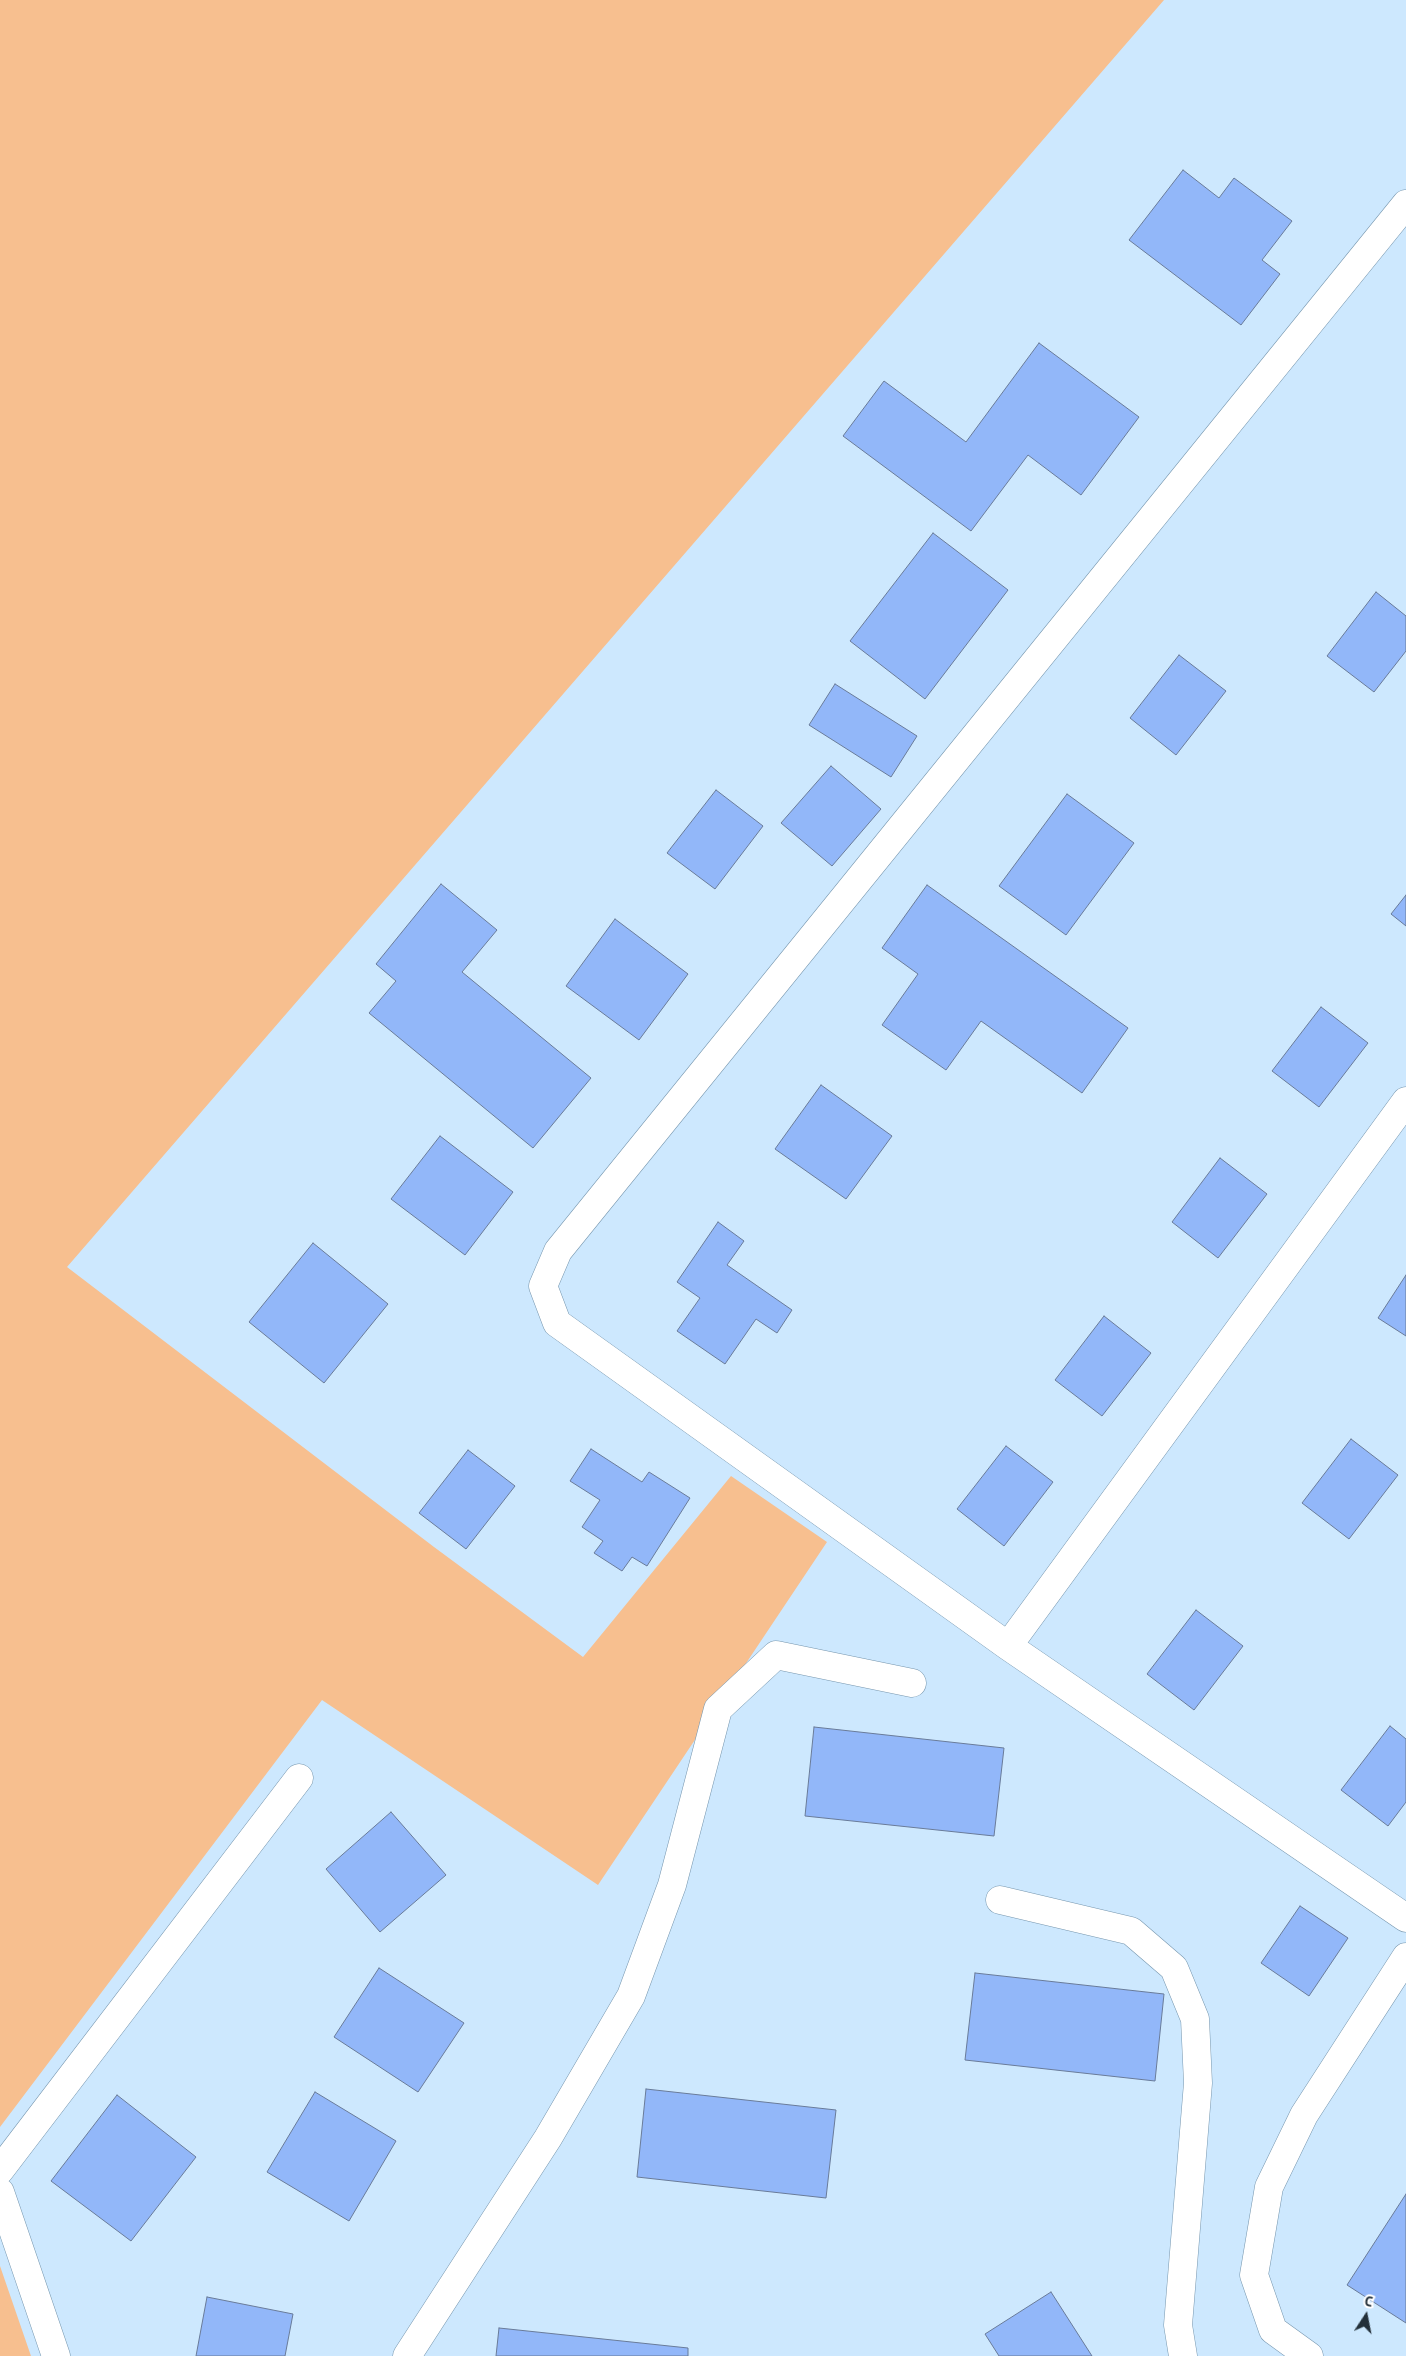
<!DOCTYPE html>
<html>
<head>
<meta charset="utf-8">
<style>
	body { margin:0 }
	#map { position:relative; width:1406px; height:2356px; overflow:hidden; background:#cde8fe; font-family:"PT Sans",sans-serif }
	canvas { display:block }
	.north { position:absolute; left:1341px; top:2291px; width:50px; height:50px; -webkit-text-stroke:4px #fff; paint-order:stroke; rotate:11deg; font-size:14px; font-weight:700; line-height:20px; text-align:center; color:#23303a }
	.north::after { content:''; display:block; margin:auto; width:18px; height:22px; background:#23303a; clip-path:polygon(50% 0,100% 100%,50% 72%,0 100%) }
</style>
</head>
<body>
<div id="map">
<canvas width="1406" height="2356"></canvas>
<div class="north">С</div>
</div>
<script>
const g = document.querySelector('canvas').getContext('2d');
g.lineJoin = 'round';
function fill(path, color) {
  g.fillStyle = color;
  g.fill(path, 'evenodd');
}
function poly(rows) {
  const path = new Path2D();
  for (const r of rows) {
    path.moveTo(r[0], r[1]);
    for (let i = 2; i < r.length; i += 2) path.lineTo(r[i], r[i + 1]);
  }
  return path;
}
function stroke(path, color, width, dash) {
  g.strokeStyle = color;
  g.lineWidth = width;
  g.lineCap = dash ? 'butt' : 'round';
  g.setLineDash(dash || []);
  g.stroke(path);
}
fill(poly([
	[0,0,1164,0,67,1267,434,1547,583,1657,731,1476,827,1542,598,1885,322,1700,0,2127],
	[0,2266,31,2356,0,2356]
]), '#f7bf8f');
const building = poly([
	[1183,170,1219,198,1234,178,1292,221,1262,260,1280,274,1241,325,1129,240,1183,170],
	[1039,343,1139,417,1081,495,1028,455,971,531,843,436,884,381,966,442,1039,343],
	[933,533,1008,590,925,699,850,641,933,533],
	[1376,592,1406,616,1406,651,1374,692,1327,656,1376,592],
	[1179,655,1226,691,1176,755,1130,718,1179,655],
	[835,684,917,736,891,777,809,725,835,684],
	[831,766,881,809,832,866,781,823,831,766],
	[716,790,763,826,715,889,667,853,716,790],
	[1067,794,1134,843,1066,935,999,886,1067,794],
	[441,884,497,930,462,972,591,1078,533,1148,369,1013,396,981,376,964,441,884],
	[927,885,1128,1028,1082,1093,981,1021,946,1070,882,1025,918,974,882,948,927,885],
	[1406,895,1406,926,1391,914,1406,895],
	[615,919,688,974,639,1040,566,986,615,919],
	[1321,1007,1368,1043,1319,1107,1272,1071,1321,1007],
	[821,1085,892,1136,846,1199,775,1149,821,1085],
	[440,1136,513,1192,465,1255,391,1199,440,1136],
	[1220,1158,1267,1194,1218,1258,1172,1222,1220,1158],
	[718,1222,744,1241,727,1265,792,1310,777,1333,756,1319,725,1364,677,1331,700,1298,677,1282,718,1222],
	[313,1243,388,1304,324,1383,249,1322,313,1243],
	[1406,1275,1406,1336,1378,1318,1406,1275],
	[1104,1316,1151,1353,1102,1416,1055,1380,1104,1316],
	[1351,1439,1398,1475,1349,1539,1302,1503,1351,1439],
	[1006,1446,1053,1482,1004,1546,957,1509,1006,1446],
	[591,1449,642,1482,649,1472,690,1498,647,1566,632,1557,622,1571,594,1553,603,1541,582,1527,600,1500,570,1481,591,1449],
	[468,1450,515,1486,466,1549,419,1513,468,1450],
	[1196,1610,1243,1646,1194,1710,1147,1674,1196,1610],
	[1390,1726,1406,1739,1406,1802,1388,1826,1341,1790,1390,1726],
	[814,1727,1004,1748,994,1836,805,1816,814,1727],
	[391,1812,446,1875,380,1932,326,1869,391,1812],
	[1300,1906,1348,1938,1309,1996,1261,1963,1300,1906],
	[379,1968,464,2023,418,2092,334,2037,379,1968],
	[975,1973,1164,1994,1155,2081,965,2060,975,1973],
	[646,2089,836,2110,826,2198,637,2177,646,2089],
	[315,2092,396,2141,349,2221,267,2172,315,2092],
	[117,2095,196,2157,131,2241,51,2181,117,2095],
	[1406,2194,1406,2323,1347,2285,1406,2194],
	[1051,2292,1092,2356,999,2356,985,2334,1051,2292],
	[207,2297,293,2314,285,2356,196,2356,207,2297],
	[499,2328,688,2348,688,2356,496,2356,499,2328]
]);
fill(building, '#92b7f9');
stroke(building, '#697b99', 1);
const minor = poly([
	[1406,204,558,1251,543,1286,557,1323,1008,1646,1406,1918],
	[1008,1646,1406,1101],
	[1000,1900,1131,1931,1174,1968,1195,2019,1198,2083,1178,2325,1183,2356],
	[0,2170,299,1778],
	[0,2192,56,2356],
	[407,2356,548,2138,631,1996,672,1885,718,1709,776,1655,912,1683],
	[1309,2356,1273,2330,1254,2275,1269,2187,1304,2115,1406,1957]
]);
stroke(minor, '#7696ae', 29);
stroke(minor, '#fff', 28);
</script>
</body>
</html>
